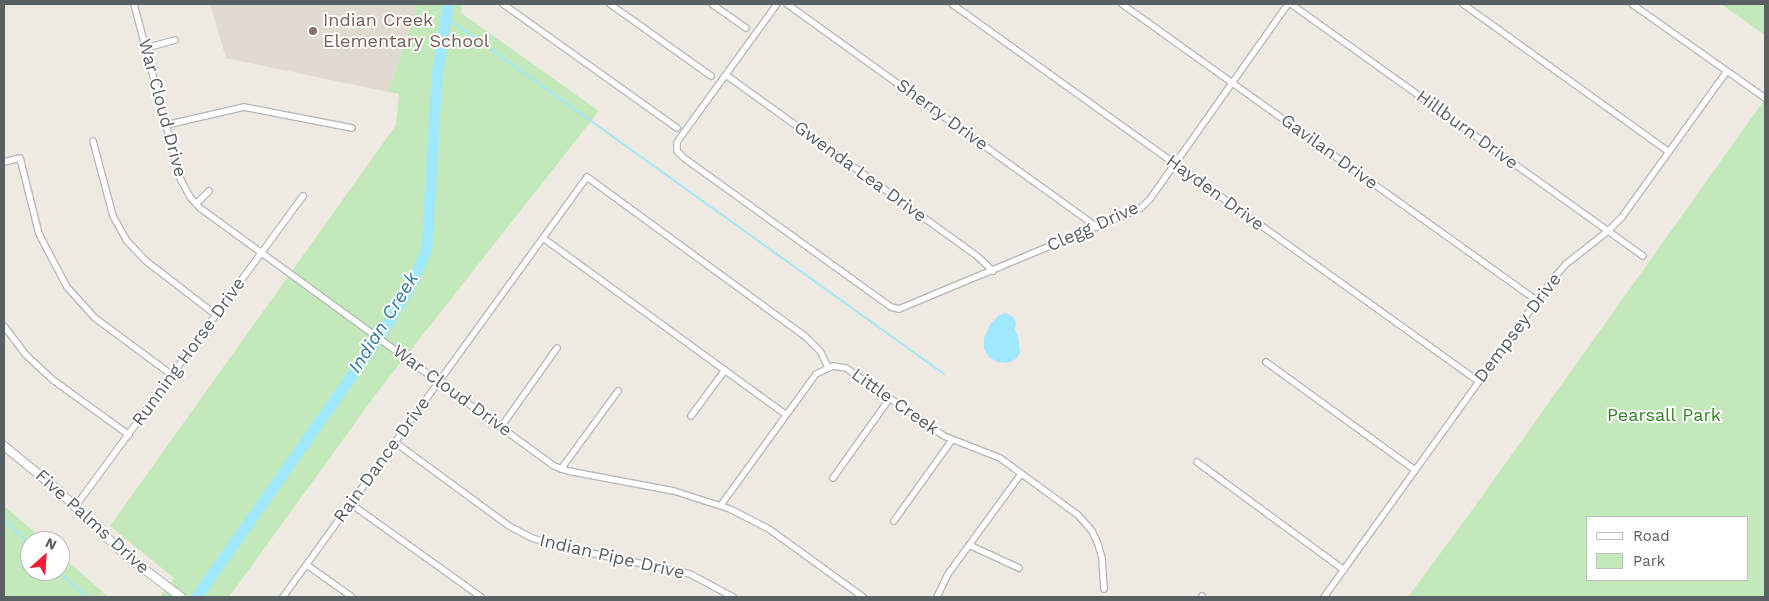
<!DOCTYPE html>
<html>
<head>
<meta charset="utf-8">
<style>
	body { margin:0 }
	#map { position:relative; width:1769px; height:601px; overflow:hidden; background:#eee9e1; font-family:"Work Sans",sans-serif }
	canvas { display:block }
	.frame { position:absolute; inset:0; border:5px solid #596064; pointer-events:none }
	.legend { position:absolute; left:1586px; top:516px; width:162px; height:65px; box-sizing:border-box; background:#fff; border:1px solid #bdbfc1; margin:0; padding:6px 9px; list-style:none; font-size:15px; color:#596064 }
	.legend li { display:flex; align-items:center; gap:10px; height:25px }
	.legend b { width:25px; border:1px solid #bdbfc1 }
	.north { position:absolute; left:20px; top:531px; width:50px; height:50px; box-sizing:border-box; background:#fff; border:1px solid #bdbfc1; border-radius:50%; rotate:26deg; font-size:14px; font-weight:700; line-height:20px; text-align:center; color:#596064 }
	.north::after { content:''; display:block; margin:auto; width:18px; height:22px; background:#fb1a33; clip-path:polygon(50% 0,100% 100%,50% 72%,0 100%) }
</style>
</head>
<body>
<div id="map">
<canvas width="1769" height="601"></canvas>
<div class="frame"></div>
<ul class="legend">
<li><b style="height:6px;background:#fff"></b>Road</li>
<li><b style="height:14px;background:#c3e9ba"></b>Park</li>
</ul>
<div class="north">N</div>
</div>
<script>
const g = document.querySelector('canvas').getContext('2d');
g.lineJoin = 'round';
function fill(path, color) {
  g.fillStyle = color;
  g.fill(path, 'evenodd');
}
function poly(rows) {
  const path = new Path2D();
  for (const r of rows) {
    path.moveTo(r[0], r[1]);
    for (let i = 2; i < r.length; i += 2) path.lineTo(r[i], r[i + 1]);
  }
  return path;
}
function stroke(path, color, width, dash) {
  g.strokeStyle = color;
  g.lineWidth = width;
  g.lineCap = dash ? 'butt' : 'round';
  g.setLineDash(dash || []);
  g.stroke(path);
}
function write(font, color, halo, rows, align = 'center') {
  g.font = font + ' "Work Sans",sans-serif';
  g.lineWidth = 4;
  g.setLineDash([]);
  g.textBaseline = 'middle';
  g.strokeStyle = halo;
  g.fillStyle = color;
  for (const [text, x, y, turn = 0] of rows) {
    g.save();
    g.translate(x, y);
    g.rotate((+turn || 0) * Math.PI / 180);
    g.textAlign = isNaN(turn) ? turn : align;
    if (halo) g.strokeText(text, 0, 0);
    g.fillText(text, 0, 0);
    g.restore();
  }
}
fill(poly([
	[210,4,418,4,388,92,226,58]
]), '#e1dad1');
fill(poly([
	[418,4,462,4,461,13,599,111,376,394,229,597,160,597,174,578,110,526,396,125,399,94,388,92],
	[1721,4,1765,4,1765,35],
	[1765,99,1765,597,1408,597,1470,513],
	[1588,517,1748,517,1748,580,1588,580],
	[4,506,45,541,30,541,30,571,60,571,60,554,108,597,4,597]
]), '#c3e9ba');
fill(poly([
	[1006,313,1013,317,1016,322,1015,329,1018,336,1020,353,1016,359,1007,363,997,362,989,357,984,349,984,338,990,325,999,315]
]), '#a0e8ff');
stroke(poly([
	[446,17,944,374],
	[4,520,30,544],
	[58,571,87,597]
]), '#a0e8ff', 2);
stroke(poly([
	[197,597,382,333,410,288,427,249,437,76,448,4]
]), '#a0e8ff', 11);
const minor = poly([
	[134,4,180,178,190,197,200,208,554,466,568,471,674,491,730,509,769,529,863,597],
	[503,4,677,128],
	[610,4,711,76],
	[712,4,746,28],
	[777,4,677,142,677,151,684,158,891,307,899,309,1141,208,1150,199,1288,4],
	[787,4,1097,227],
	[952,4,1478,381],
	[1122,4,1536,300],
	[1291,4,1643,256],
	[1463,4,1669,152],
	[1632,4,1765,98],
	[146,48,175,40],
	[726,75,977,256,993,271],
	[166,125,244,107,352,128],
	[93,141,113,216,127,241,146,261,216,315],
	[4,162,20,158,39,234,67,287,95,318,172,375],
	[196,204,209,191],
	[543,238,785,414],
	[4,326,26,355,53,380,129,435],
	[1266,362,1415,470],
	[691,416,725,370],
	[501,427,557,348],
	[396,443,509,526,532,538,558,546,690,574,733,597],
	[1197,462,1344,570],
	[561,469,618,391],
	[833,478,890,398],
	[351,504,481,597],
	[721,505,816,374,833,366,846,368,944,436,1000,458,1078,515,1092,531,1098,544,1102,558,1104,589],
	[75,507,303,196],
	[894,521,952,440],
	[969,545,1019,568],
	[307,565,352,597],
	[1202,596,1202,597],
	[283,597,587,177,806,337,820,351,828,367],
	[937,597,948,574,1021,474],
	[1324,597,1552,280,1566,264,1608,231,1622,217,1727,71]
]);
const tertiary = poly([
	[4,446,58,490,123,553,181,597]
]);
stroke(minor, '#b2b6ba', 8);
stroke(tertiary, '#b2b6ba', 10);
stroke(minor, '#fff', 5.5);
stroke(tertiary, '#fff', 8);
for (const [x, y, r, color] of [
	[313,31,5,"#8d6e63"]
]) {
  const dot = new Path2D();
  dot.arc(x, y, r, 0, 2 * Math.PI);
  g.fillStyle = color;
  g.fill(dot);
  stroke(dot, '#fff', 2);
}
write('18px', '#785e54', '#fff', [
	["Indian Creek",323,21],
	["Elementary School",323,42]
], 'left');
write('18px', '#596064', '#fff', [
	["War Cloud Drive",162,108,75],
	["Sherry Drive",942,115,36],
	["Hillburn Drive",1467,130,36],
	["Gavilan Drive",1329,152,36],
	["Gwenda Lea Drive",860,172,36],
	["Hayden Drive",1215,193,36],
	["Clegg Drive",1093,227,-24],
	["Dempsey Drive",1518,328,-53],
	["Running Horse Drive",189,352,-54],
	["War Cloud Drive",452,391,36],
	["Little Creek",895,402,35],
	["Rain Dance Drive",382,460,-54],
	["Five Palms Drive",92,522,42],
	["Indian Pipe Drive",612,557,13]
]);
write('18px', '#37822b', '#fff', [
	["Pearsall Park",1664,416]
]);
write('italic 19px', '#2e7a9f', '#fff', [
	["Indian Creek",384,323,-58]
]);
</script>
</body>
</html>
